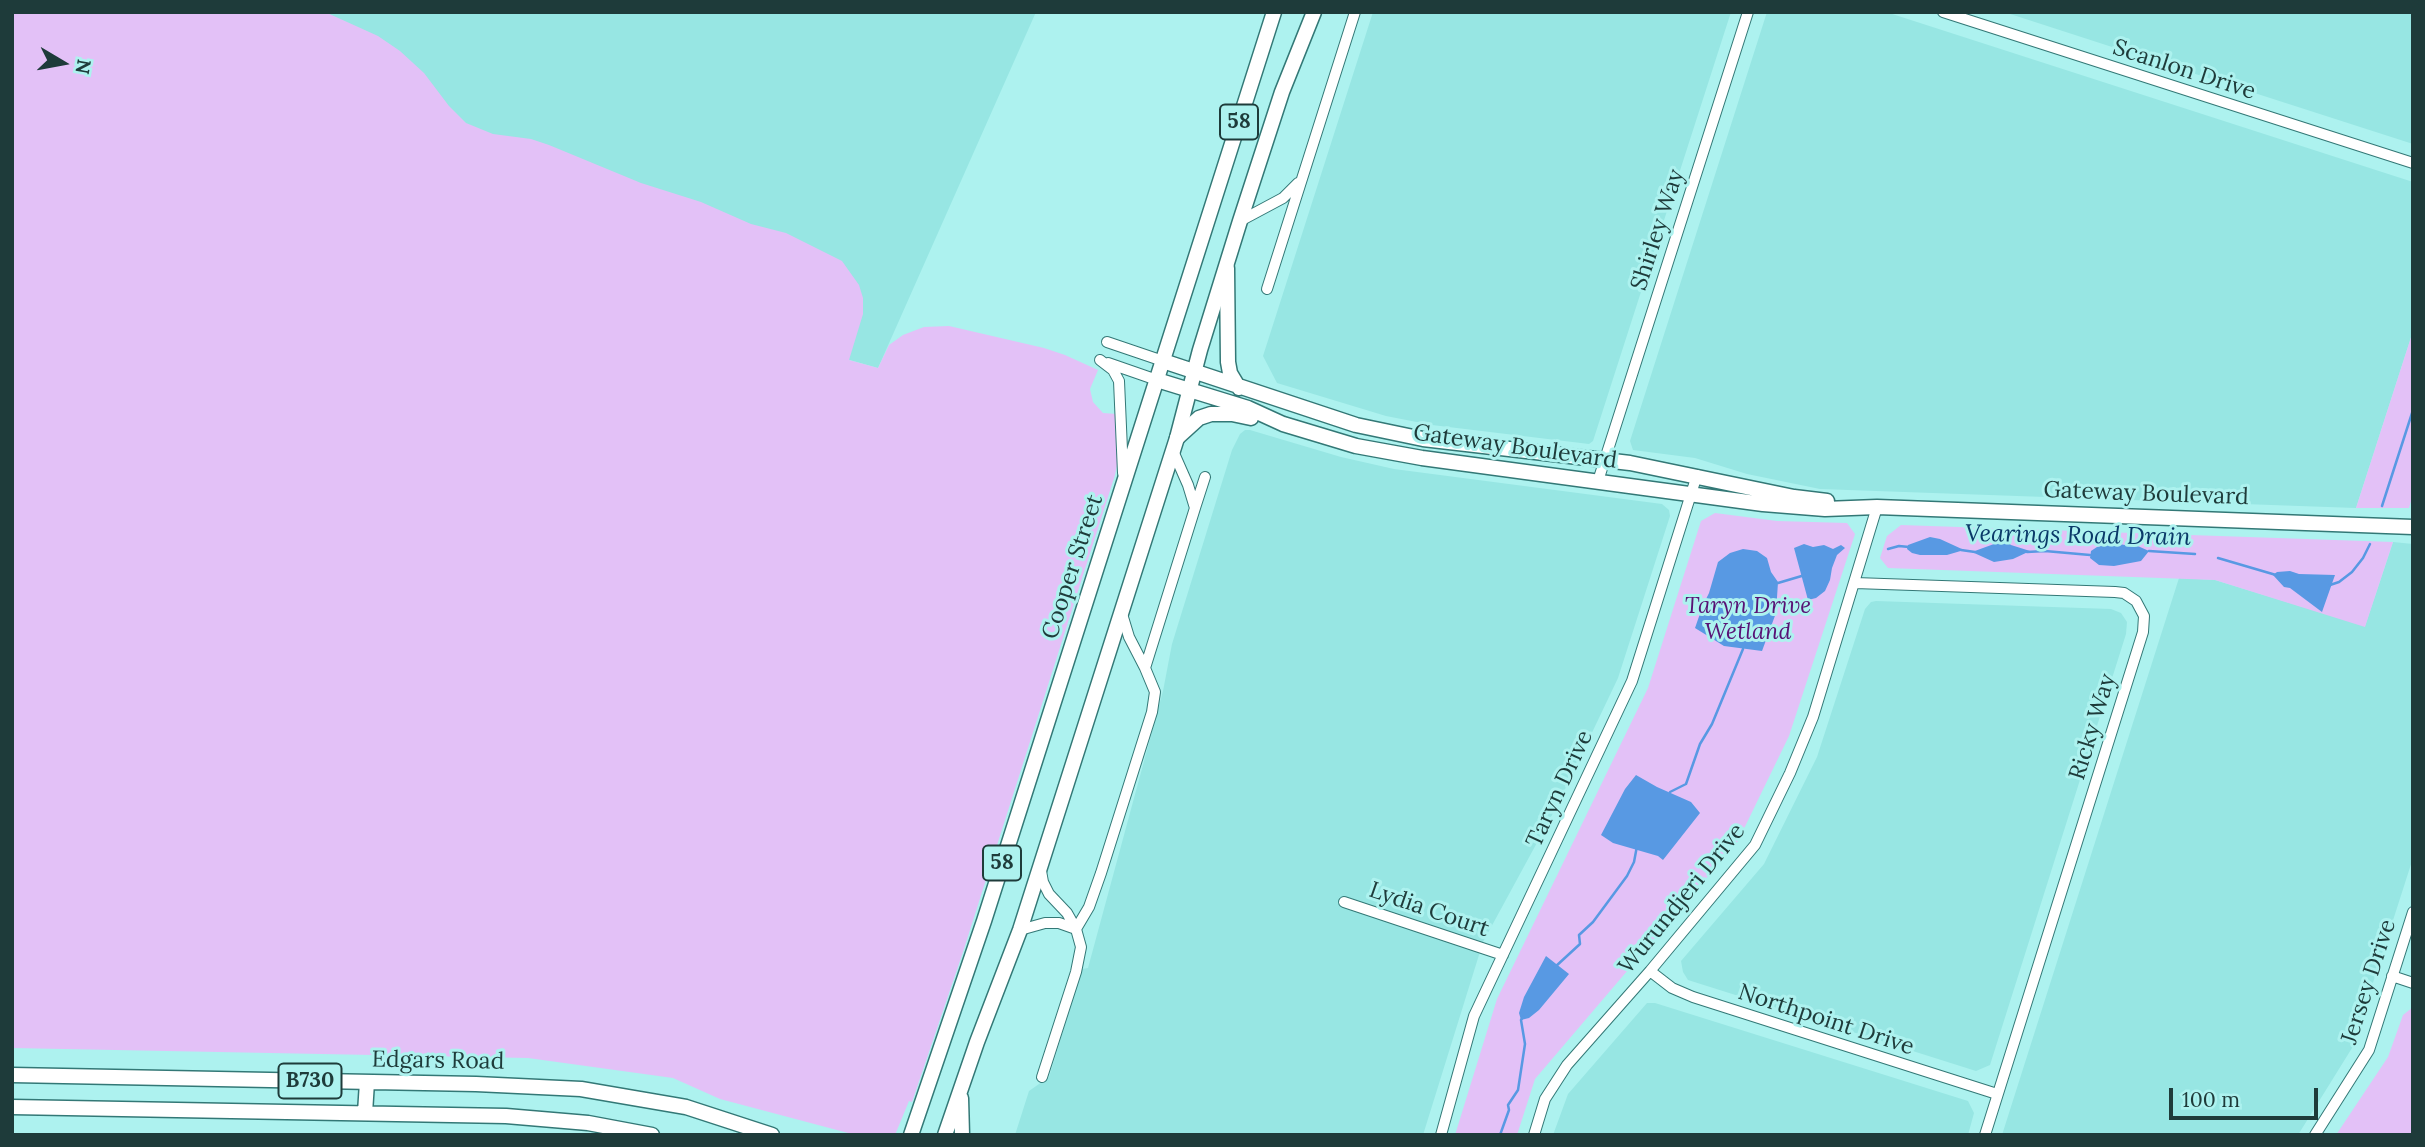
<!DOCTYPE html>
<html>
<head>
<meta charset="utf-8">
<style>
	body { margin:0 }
	#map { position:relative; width:2425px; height:1147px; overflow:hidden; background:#adf2ef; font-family:Lora,serif }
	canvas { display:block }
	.frame { position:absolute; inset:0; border:14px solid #1e3b3a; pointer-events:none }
	.north { position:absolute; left:28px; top:28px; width:70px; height:70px; -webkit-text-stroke:5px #adf2ef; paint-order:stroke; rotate:100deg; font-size:19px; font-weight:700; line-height:28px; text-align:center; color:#1e3b3a }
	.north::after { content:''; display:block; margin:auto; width:24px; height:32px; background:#1e3b3a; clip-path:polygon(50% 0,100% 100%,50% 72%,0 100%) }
	.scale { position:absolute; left:2169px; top:1088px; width:149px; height:32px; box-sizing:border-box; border:4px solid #1e3b3a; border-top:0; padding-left:9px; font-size:21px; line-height:24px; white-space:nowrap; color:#1e3b3a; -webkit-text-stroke:5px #adf2ef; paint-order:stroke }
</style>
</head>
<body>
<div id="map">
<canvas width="2425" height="1147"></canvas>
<div class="frame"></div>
<div class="north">N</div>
<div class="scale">100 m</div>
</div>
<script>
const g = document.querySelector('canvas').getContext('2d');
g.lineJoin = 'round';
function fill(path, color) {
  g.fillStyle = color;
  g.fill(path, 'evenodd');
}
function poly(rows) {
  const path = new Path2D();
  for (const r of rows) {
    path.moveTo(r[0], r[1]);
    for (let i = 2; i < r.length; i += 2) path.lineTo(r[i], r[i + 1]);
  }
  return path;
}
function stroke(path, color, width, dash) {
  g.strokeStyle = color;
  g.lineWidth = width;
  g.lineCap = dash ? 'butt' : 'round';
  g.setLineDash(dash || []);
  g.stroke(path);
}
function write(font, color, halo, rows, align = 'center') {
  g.font = font + ' Lora,serif';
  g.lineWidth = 6;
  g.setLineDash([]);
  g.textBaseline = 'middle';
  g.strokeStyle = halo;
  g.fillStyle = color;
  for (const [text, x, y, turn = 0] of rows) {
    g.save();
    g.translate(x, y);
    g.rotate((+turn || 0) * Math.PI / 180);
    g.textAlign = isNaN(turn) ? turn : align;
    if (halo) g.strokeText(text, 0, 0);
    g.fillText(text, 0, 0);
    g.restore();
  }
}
fill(poly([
	[12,12,1036,12,878,368,590,286],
	[1373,12,1731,12,1593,441,1589,444,1432,425,1386,416,1277,383,1263,356],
	[1767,12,1886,12,2413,182,2413,331,2356,508,1820,489,1747,474,1695,458,1633,450,1630,441],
	[2004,12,2413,12,2413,144,2180,69],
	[1245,430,1250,430,1341,457,1394,469,1662,504,1669,510,1670,516,1618,678,1558,804,1483,942,1423,1135,1015,1135,1029,1091,1049,1077,1082,969,1088,968,1163,691,1172,644,1232,450,1240,434],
	[2393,542,2413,544,2413,858,2352,1048,2298,1135,2002,1135,2179,578,2215,580,2365,626],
	[1876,601,2111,609,2121,613,2127,622,2126,634,1990,1065,1976,1071,1688,980,1683,972,1681,961,1764,864,1817,757,1865,609,1871,602],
	[1647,1003,1655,1003,1968,1101,1974,1113,1968,1135,1553,1135,1568,1094]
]), '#97e6e3');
fill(poly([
	[12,12,325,12,378,36,400,51,424,73,449,106,466,123,493,134,531,139,549,145,641,183,701,202,751,224,786,233,842,261,859,285,863,298,863,314,849,360,878,368,889,345,903,335,924,327,949,326,1044,348,1065,355,1098,370,1090,389,1093,402,1103,413,1117,414,1118,460,1115,475,962,955,912,1102,909,1101,895,1135,852,1134,720,1099,673,1078,528,1058,12,1048],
	[2413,331,2413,494,2409,508,2356,508],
	[1715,513,1777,521,1847,523,1855,534,1789,736,1738,841,1535,1079,1517,1135,1455,1135,1497,999,1648,688,1701,521],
	[1901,525,2393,542,2365,627,2215,580,1888,568,1880,558,1887,536],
	[2413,1007,2413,1135,2336,1135,2388,1057,2403,1015]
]), '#e3c1f7');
fill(poly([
	[1930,537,1940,539,1964,550,1947,555,1920,555,1912,553,1907,549,1908,545],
	[2005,540,2011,545,2030,551,2013,559,1994,562,1972,552],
	[2113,543,2125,545,2131,543,2149,551,2141,561,2114,566,2099,565,2090,558,2091,551,2097,547],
	[1804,544,1813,547,1824,545,1833,549,1841,545,1845,548,1837,555,1832,568,1830,580,1825,591,1816,598,1808,600,1794,548],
	[1743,549,1757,551,1767,558,1771,572,1778,582,1776,613,1762,651,1724,646,1695,628,1703,605,1709,593,1718,562,1730,553],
	[2290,571,2299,574,2335,575,2322,612,2290,588,2284,587,2273,575,2277,572],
	[1636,775,1657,787,1691,802,1700,813,1663,860,1658,856,1613,843,1601,835,1625,789],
	[1546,956,1569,974,1539,1010,1529,1018,1521,1020,1519,1013,1524,997]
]), '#5899e3');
stroke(poly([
	[2382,506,2413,410],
	[1888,549,1899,546,1909,547],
	[1961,550,1975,552],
	[2149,551,2195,554],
	[2027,552,2045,551,2090,555],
	[2218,558,2276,575],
	[1778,583,1805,575],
	[2330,585,2339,582,2352,572,2363,558,2370,544],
	[1670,792,1686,784,1700,744,1712,724,1743,649],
	[1555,967,1580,944,1579,935,1593,922,1627,876,1634,862,1637,846],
	[1500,1135,1509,1110,1508,1105,1518,1090,1525,1044,1521,1020,1523,1017]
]), '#5899e3', 2.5);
const street = poly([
	[1943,12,2413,163],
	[1240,221,1283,198,1298,183],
	[1267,289,1355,12],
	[1107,342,1163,361],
	[1100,360,1113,370,1119,381,1123,473],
	[1108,363,1157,380],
	[1598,481,1748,12],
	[1195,508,1205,477],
	[1855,583,2115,592,2124,593,2136,601,2144,616,2143,632,1985,1135],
	[1122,614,1129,637,1145,668],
	[1041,871,1043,882,1049,894,1067,913,1076,929,1081,947,1076,972,1042,1077],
	[1344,902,1503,955],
	[1076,929,1089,907,1101,873,1152,712,1155,692,1145,668,1195,508,1188,485,1173,451],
	[1020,930,1045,923,1059,923,1076,929],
	[1650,971,1672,988,1693,997,1997,1094],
	[2392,976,2413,983],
	[1441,1135,1474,1016,1632,681,1697,475],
	[1534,1135,1545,1099,1567,1065,1650,971,1755,845,1790,773,1813,717,1877,507],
	[2315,1135,2369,1050,2413,912]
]);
const secondary = poly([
	[1227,268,1228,362,1230,373,1239,388],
	[1163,361,1356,425,1423,439,1630,463,1794,497,1827,501],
	[1157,380,1248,408,1283,424,1356,446,1422,458,1763,504,1825,509,1877,507,2413,527],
	[1177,438,1199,418,1211,414,1232,414,1251,418]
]);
const primary = poly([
	[12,1075,476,1084,581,1089,686,1107,772,1135],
	[961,1098,962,1135],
	[12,1107,506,1116,588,1123,652,1135],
	[365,1113,367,1082],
	[911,1135,984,921,1274,12],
	[945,1135,977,1042,1020,930,1177,438,1200,350,1240,221,1282,92,1314,12]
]);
stroke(street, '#337876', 12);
stroke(secondary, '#337876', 17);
stroke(primary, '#337876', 17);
stroke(street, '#fff', 10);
stroke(secondary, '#fff', 14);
stroke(primary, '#fff', 14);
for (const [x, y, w] of [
	[1239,122,38],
	[1002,863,38],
	[310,1081,63]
]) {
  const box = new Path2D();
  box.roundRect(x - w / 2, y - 17.5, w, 35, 5);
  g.fillStyle = '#adf2ef';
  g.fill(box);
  stroke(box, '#1e3b3a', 2);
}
write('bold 21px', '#1e3b3a', null, [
	["58",1239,122],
	["58",1002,863],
	["B730",310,1081]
]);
write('23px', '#1e3b3a', '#adf2ef', [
	["Scanlon Drive",2184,70,18],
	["Shirley Way",1658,230,-72],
	["Gateway Boulevard",1515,447,8],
	["Gateway Boulevard",2146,494,2],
	["Cooper Street",1073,567,-72],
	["Ricky Way",2093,727,-73],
	["Taryn Drive",1560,789,-65],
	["Wurundjeri Drive",1682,899,-51],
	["Lydia Court",1429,910,19],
	["Jersey Drive",2369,982,-72],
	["Northpoint Drive",1826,1020,18],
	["Edgars Road",438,1061,1]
]);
write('italic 23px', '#581275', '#adf2ef', [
	["Taryn Drive",1748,606],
	["Wetland",1748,632]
]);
write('italic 24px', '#0a3968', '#adf2ef', [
	["Vearings Road Drain",2078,536,1]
]);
</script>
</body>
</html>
